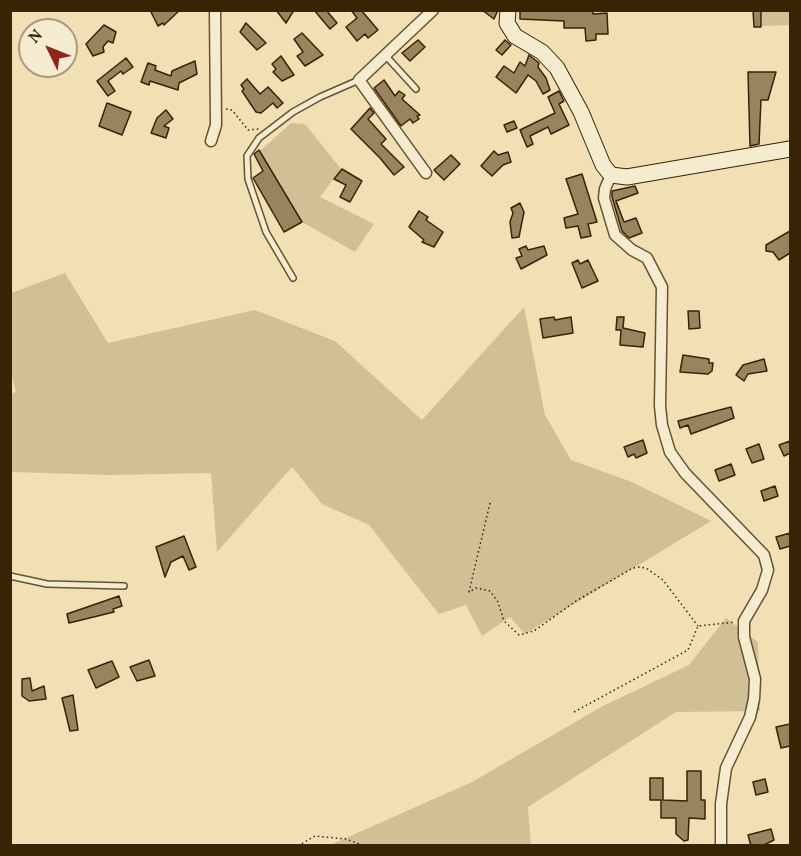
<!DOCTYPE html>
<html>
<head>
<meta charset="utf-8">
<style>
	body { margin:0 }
	#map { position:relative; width:801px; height:856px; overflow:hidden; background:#f0e0b3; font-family:Vollkorn,serif }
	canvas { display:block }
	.frame { position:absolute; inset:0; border:12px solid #382305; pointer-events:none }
	.north { position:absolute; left:18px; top:18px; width:60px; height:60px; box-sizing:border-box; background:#f5ebce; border:2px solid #a99b7e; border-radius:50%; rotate:313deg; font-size:16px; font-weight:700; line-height:24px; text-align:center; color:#382305 }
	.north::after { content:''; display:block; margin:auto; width:21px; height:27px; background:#8f2418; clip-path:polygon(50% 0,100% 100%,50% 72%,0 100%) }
</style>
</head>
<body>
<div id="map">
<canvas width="801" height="856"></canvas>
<div class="frame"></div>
<div class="north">N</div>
</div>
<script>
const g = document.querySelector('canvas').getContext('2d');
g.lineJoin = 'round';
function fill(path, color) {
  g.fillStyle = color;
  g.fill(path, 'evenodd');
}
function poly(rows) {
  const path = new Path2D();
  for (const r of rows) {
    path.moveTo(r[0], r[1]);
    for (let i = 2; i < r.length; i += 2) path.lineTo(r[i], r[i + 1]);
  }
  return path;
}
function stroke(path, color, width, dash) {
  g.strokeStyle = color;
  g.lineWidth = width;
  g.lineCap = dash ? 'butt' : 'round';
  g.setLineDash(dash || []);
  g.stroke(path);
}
fill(poly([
	[762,11,790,11,790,25,762,26],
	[291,123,305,124,341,169,320,197,374,224,355,252,302,222,260,151],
	[65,273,108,343,255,310,335,341,422,420,524,307,545,415,571,460,632,482,711,521,525,634,510,617,482,636,466,605,439,614,369,525,322,504,292,467,217,552,211,473,109,475,11,472,11,394,16,392,11,372,11,293],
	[726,618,758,642,760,711,676,712,528,807,531,845,328,846,472,782,601,707,689,665]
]), '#d1c095');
const building = poly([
	[150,10,180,10,164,25,163,23,158,26,150,10],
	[276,10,294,10,286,23,276,10],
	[314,10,326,10,337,23,330,29,314,10],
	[351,10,361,10,378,30,368,38,365,34,357,41,346,27,357,18,351,10],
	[482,10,498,10,494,19,482,10],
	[520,10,593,10,593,14,607,13,608,34,596,34,596,40,586,41,585,28,564,28,564,21,520,19,520,10],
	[753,10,761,10,761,27,754,27,753,10],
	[246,23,266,43,257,50,240,32,246,23],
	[104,25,116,32,113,43,108,41,103,47,104,52,93,56,86,44,104,25],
	[302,33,323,55,305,66,297,56,303,52,294,39,302,33],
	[418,40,425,47,410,61,402,53,418,40],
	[505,40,511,45,502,55,496,50,505,40],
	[529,55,539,63,538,67,546,78,550,90,543,94,536,81,528,75,516,93,496,77,504,66,514,73,520,62,525,66,529,55],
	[281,56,294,75,282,81,273,72,276,69,272,64,281,56],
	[126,58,133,67,123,74,121,71,108,81,115,91,108,96,97,81,126,58],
	[195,61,197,74,179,83,178,90,150,81,149,85,141,82,148,63,156,66,155,70,171,76,172,71,195,61],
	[748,72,776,72,768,100,761,100,759,144,750,146,748,72],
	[247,79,260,94,268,87,283,103,277,108,273,103,261,113,256,112,242,91,244,89,241,85,247,79],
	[384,80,395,96,399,91,405,95,402,99,420,115,417,116,419,119,413,123,410,119,401,126,374,88,384,80],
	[559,91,564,101,559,104,569,125,551,134,548,127,530,136,533,144,527,147,520,130,555,113,548,97,559,91],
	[107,103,131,112,122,135,99,126,107,103],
	[370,108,374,113,368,119,386,139,381,144,404,167,394,175,380,158,351,129,370,108],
	[166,110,173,119,164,126,169,128,166,138,151,133,157,118,166,110],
	[514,121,517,128,507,132,504,125,514,121],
	[259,150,302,222,284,232,253,178,263,171,254,154,259,150],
	[494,151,498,155,508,152,511,162,503,165,492,176,481,166,494,151],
	[451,155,460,164,444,180,434,170,451,155],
	[342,169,362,181,350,202,340,197,346,185,334,179,342,169],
	[582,174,597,222,588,224,591,236,581,238,578,226,566,228,564,218,578,214,566,179,582,174],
	[635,186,638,193,616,201,624,222,636,218,642,233,629,238,622,231,612,197,612,191,635,186],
	[520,203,524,212,519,237,512,238,510,222,513,213,511,208,520,203],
	[419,211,428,217,426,220,443,232,434,247,422,242,424,240,409,227,419,211],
	[790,231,790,253,779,260,773,252,766,251,766,245,790,231],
	[526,246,528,250,544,246,547,255,521,269,516,258,522,256,519,249,526,246],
	[578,260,580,264,588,260,598,281,582,288,572,263,578,260],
	[688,311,699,311,700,328,689,329,688,311],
	[554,317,555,320,571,317,573,333,543,338,540,319,554,317],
	[617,317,624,317,623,328,645,333,643,347,620,345,621,330,616,330,617,317],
	[683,355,709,359,709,363,713,363,712,371,708,374,680,372,683,355],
	[764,359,767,371,748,374,744,381,736,375,743,365,764,359],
	[731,407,734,418,691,434,688,425,680,428,678,421,731,407],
	[643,440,647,453,636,458,634,454,628,457,624,447,643,440],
	[790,441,790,453,784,456,779,445,790,441],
	[759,444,764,459,752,463,746,449,759,444],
	[731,464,735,475,719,481,715,470,731,464],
	[775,486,778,496,764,501,761,491,775,486],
	[790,533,790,546,780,549,776,537,790,533],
	[184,536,196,567,189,570,183,556,171,562,165,577,156,547,184,536],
	[119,596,122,606,113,609,114,612,69,623,67,614,119,596],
	[149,660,155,676,137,681,130,667,149,660],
	[112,661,119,677,96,688,88,670,112,661],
	[30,678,32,691,44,686,46,699,29,701,22,696,22,679,30,678],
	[73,695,78,730,70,731,62,698,73,695],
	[790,724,790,746,781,748,776,727,790,724],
	[687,771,701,771,701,800,705,800,705,819,689,818,688,840,684,841,676,834,676,818,661,818,661,800,650,800,650,778,663,778,663,800,687,801,687,771],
	[765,779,768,792,756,795,753,782,765,779],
	[771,829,774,840,762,846,751,846,748,835,771,829]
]);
fill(building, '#98855f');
stroke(building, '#382305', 1.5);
const lane = poly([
	[385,55,416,89],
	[293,278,266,232,248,179,247,156,259,138,293,112,320,97,359,80],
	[10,576,47,584,124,586]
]);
const street = poly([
	[211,141,216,125,215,10],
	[426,173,359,80,433,10],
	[611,175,605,189,604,198,615,235,632,250,647,258,662,287,660,406,662,425,670,452,685,473,764,555,768,570,762,590,744,621,744,637,755,679,754,699,750,717,726,768,721,804,721,846]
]);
const secondary = poly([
	[508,10,507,23,515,36,542,52,557,68,581,112,603,165,611,175,627,177,790,149]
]);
stroke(lane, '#665230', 8);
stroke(street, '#665230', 13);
stroke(secondary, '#382305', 17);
stroke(poly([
	[226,109,232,110,248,130,259,129],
	[490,503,469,592,476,588,490,591,498,602,504,621,519,635,534,631,576,601,633,568,640,567,646,568,663,580,698,626],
	[574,712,688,650,698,626,735,622],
	[298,846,315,836,346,839,365,846]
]), '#382305', 1.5, [1.5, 3]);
stroke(lane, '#f5ebce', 5);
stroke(street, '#f5ebce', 10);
stroke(secondary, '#f5ebce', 15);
</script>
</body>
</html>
